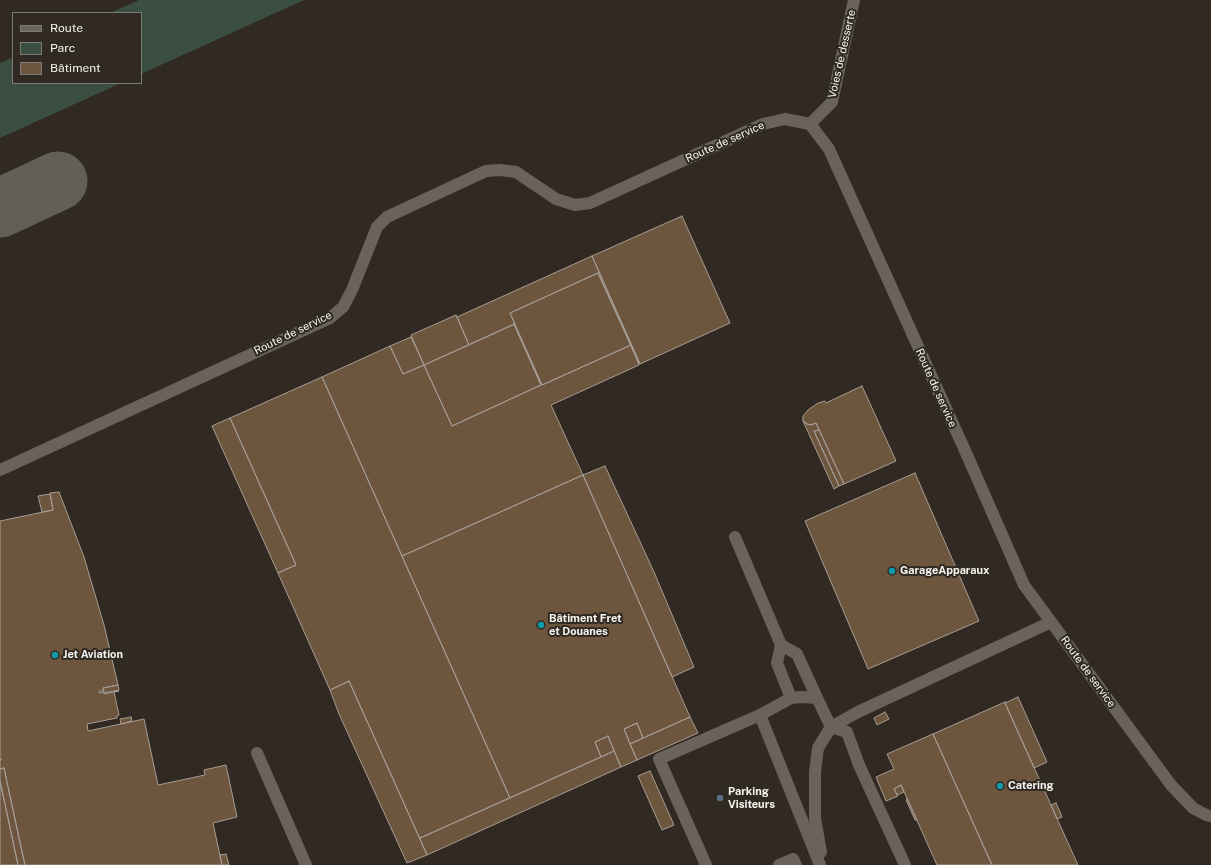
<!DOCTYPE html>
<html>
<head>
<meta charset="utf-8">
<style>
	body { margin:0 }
	#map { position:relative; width:1211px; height:865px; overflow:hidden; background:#302a23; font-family:"Public Sans",sans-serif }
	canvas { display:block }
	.legend { position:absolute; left:12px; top:12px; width:130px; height:72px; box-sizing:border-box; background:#302a23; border:1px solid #807a74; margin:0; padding:5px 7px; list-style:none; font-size:12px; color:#f7f3ee }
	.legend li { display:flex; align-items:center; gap:8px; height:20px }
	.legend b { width:20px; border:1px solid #807a74 }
</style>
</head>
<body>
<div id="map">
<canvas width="1211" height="865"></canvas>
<ul class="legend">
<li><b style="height:5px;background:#6a635c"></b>Route</li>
<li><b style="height:11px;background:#3a4e42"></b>Parc</li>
<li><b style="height:11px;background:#6e563e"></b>Bâtiment</li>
</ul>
</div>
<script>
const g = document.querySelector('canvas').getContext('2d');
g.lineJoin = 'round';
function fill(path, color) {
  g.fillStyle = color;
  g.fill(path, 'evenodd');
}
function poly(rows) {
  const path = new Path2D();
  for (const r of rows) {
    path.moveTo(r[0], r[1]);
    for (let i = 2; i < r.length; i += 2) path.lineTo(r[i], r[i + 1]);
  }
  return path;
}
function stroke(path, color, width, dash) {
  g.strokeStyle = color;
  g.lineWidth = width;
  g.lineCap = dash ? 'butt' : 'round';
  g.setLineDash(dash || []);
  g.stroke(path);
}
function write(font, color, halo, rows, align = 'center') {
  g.font = font + ' "Public Sans",sans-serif';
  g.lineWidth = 4;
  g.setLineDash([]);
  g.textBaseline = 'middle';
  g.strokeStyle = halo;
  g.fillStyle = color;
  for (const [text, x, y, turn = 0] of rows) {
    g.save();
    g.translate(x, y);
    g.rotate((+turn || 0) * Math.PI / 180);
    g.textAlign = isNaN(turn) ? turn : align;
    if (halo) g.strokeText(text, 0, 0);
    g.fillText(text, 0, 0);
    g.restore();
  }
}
fill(poly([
	[139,0,304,0,141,74,141,13,110,13],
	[13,57,13,83,121,83,0,138,0,63]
]), '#3a4e42');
stroke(poly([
	[0,208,58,181]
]), '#645e58', 59);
const building = poly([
	[682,216,730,323,640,364,592,256,682,216],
	[592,256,640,364,639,364,598,273,510,313,515,324,469,345,457,317,592,256],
	[598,273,631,345,542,385,510,313,598,273],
	[456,315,469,345,424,365,411,335,456,315],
	[514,324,542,385,631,345,639,365,551,405,583,475,402,556,322,377,390,346,403,374,424,365,452,426,541,385,514,324],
	[514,324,541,385,452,426,424,365,514,324],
	[411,337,424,365,403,374,390,346,411,337],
	[322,377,510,798,420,838,421,839,420,839,349,681,330,690,278,573,296,565,230,418,322,377],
	[862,386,896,461,844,484,816,423,811,425,807,424,803,421,803,416,808,410,818,403,825,401,826,403,862,386],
	[230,418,296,565,278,573,212,426,230,418],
	[803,421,807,424,811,425,816,423,819,430,814,431,839,486,834,489,803,421],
	[819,430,844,484,839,486,814,431,819,430],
	[605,466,654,572,694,667,672,677,583,475,605,466],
	[915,473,979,621,868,669,805,521,915,473],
	[583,475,690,717,643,738,637,723,624,729,637,760,621,767,608,736,595,742,601,757,510,798,402,556,583,475],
	[59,492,84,557,104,625,118,685,103,688,104,691,99,691,99,693,104,692,104,694,119,691,114,692,119,715,117,716,117,718,87,724,88,731,144,719,158,785,205,775,204,770,226,765,237,817,213,823,222,865,25,865,4,768,0,769,0,761,2,759,0,760,0,521,53,510,50,493,59,492],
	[50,494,53,510,42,512,38,496,50,494],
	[349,681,427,855,407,863,339,714,330,690,349,681],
	[118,685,119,690,104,693,103,688,118,685],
	[1018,697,1047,762,1034,768,1005,703,1018,697],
	[1005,702,1005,703,1078,865,992,865,933,734,1005,702],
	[885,712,889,719,877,725,874,718,885,712],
	[131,717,132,721,121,724,120,719,131,717],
	[690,717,698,733,637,760,630,744,690,717],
	[637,723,643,738,630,744,624,729,637,723],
	[933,734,992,865,937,865,901,785,894,789,898,796,886,801,876,777,894,769,887,754,933,734],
	[608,736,614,751,601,757,595,742,608,736],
	[614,751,621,767,427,855,420,839,421,839,420,838,614,751],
	[4,768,21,848,25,865,18,865,0,781,0,769,4,768],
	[650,771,674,825,662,830,638,776,650,771],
	[0,781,18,865,0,865,0,781],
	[901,785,904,792,897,795,894,789,901,785],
	[907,799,917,820,915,820,906,800,907,799],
	[1056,803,1062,817,1057,819,1051,805,1056,803],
	[226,854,229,865,222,865,220,855,226,854]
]);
fill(building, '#6e563e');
stroke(building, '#a59d95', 1);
stroke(poly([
	[810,124,832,102,854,0],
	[0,470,330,318,343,307,352,290,377,227,387,217,486,171,500,170,516,172,556,199,575,205,590,203,763,124,785,119,810,124,829,149,967,455,1024,585,1171,785,1193,808,1206,815,1211,816],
	[735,537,781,645,777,663,791,698],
	[781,645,797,654,817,698],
	[257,753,306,865],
	[821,852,815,818,815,772,818,748,831,727,858,712,1051,622],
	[706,865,659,759,760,715],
	[779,865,793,859,796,865],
	[820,865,760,715,791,698,802,697,817,698,831,727,847,732,859,765,905,865]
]), '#6a635c', 12);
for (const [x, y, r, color] of [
	[892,571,4,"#0f9aa8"],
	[541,625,4,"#0f9aa8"],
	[55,655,4,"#0f9aa8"],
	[1000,786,4,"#0f9aa8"],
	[720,798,4,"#5c6f8a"]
]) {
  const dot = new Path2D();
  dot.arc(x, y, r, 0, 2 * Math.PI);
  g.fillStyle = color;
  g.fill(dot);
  stroke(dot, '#302a23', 1.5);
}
write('11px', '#f7f3ee', '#302a23', [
	["Voies de desserte",842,54,-77],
	["Route de service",725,142,-24],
	["Route de service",293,333,-26],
	["Route de service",936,388,66],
	["Route de service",1088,672,54]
]);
write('bold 11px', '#f7f3ee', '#302a23', [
	["GarageApparaux",900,571],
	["Bâtiment Fret",549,619],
	["et Douanes",549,632],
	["Jet Aviation",63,655],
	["Catering",1008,786],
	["Parking",728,792],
	["Visiteurs",728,805]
], 'left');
</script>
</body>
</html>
